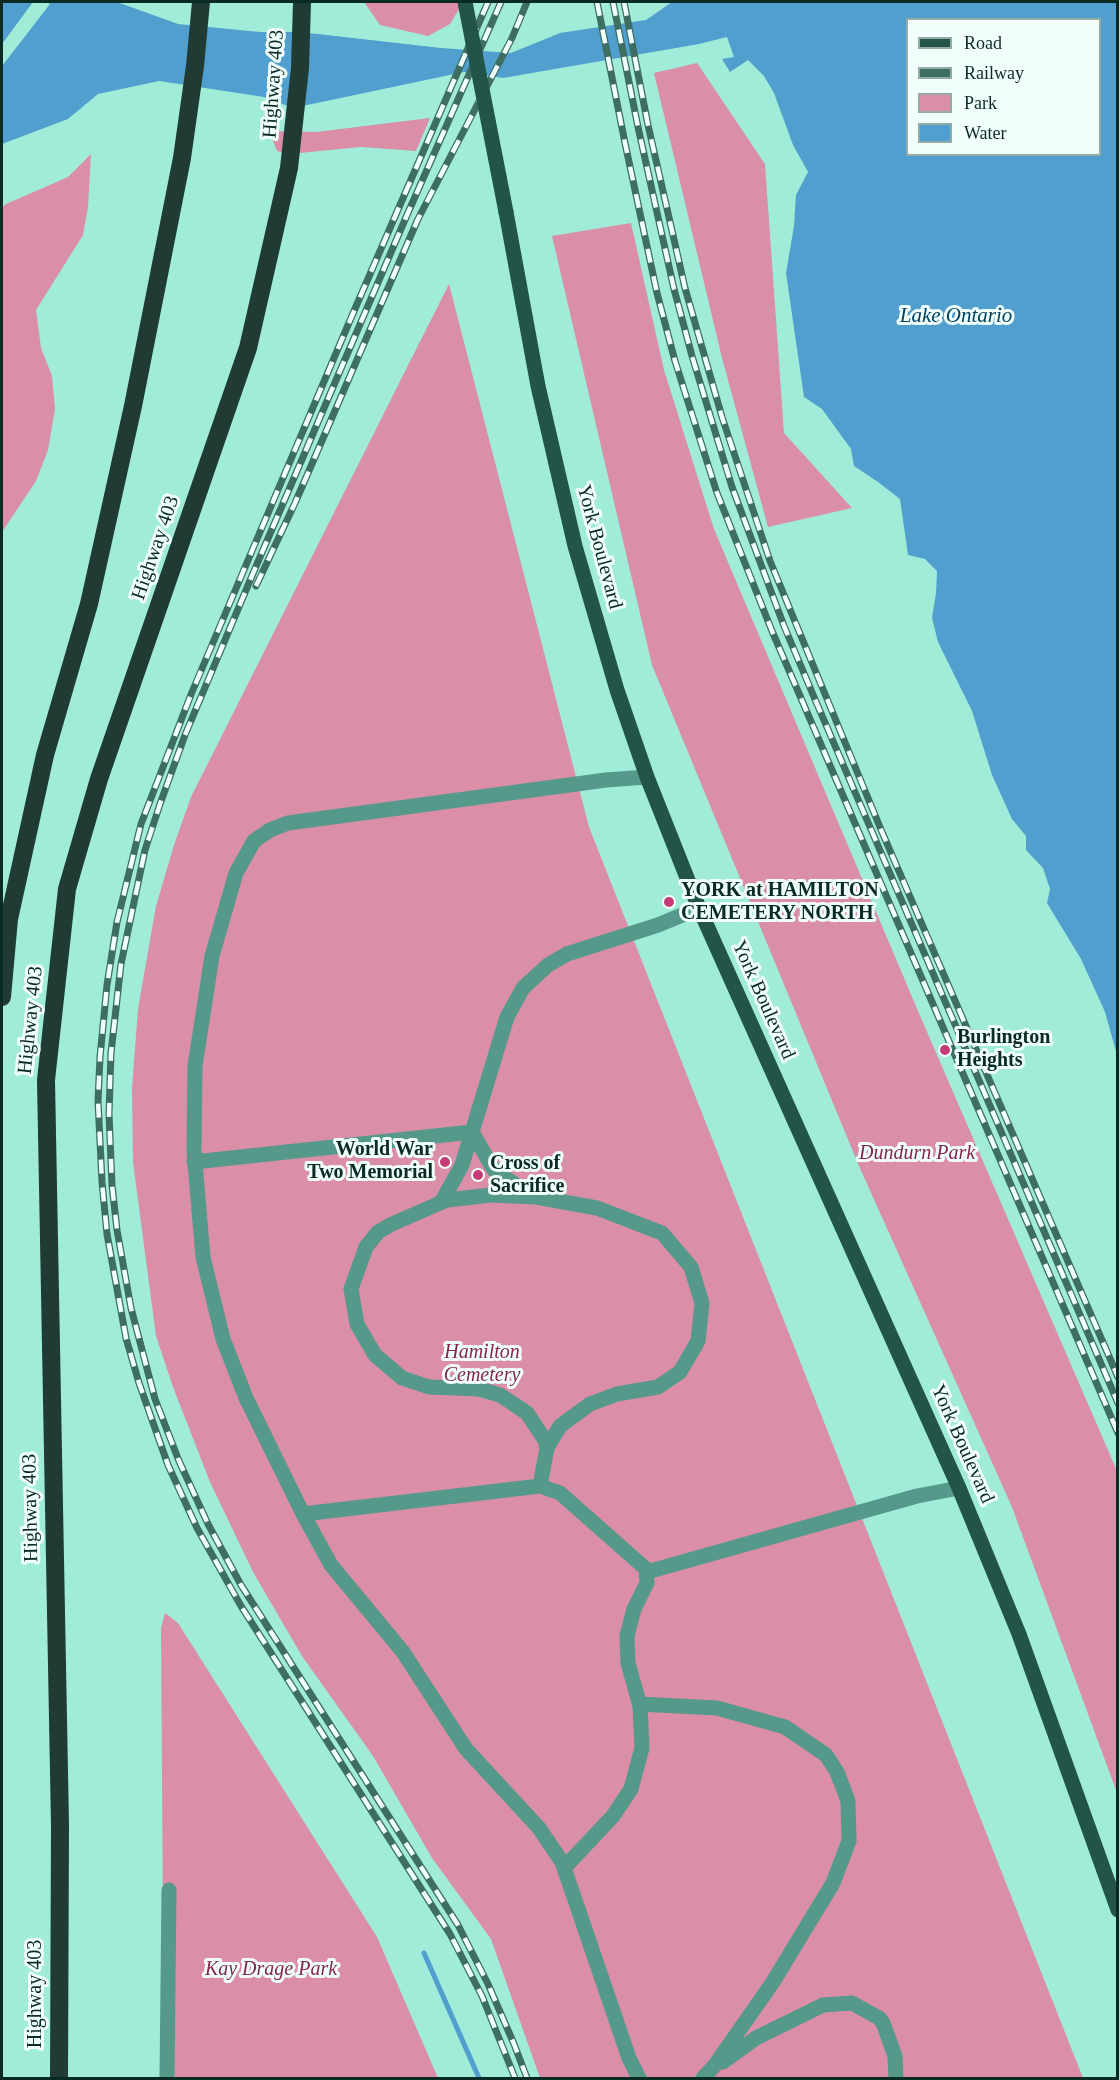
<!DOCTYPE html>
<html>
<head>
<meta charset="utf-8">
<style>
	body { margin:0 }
	#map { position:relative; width:1119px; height:2080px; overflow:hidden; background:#a0ecd9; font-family:Georgia,serif }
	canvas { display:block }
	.frame { position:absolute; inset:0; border:3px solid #0a2a24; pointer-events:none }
	.legend { position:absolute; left:906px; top:18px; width:195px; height:138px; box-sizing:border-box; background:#f0fffb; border:2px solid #94aaa5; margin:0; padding:8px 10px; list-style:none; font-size:18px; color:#0a2a24 }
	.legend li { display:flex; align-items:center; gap:12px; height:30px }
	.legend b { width:30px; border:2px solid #94aaa5 }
</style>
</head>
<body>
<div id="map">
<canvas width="1119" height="2080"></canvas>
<div class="frame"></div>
<ul class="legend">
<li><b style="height:8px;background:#23544a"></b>Road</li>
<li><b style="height:8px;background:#3e6d62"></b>Railway</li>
<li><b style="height:16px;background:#da8ea8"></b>Park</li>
<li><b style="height:16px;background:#509fce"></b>Water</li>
</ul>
</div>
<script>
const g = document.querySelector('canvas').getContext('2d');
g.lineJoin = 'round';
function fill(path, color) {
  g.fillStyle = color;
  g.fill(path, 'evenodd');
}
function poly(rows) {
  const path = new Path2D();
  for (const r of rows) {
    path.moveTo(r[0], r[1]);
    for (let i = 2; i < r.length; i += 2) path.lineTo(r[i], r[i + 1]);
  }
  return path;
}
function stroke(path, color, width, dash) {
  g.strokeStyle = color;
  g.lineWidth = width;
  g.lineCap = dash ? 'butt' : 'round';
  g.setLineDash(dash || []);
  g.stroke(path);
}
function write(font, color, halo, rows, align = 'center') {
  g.font = font + ' Georgia,serif';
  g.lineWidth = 6;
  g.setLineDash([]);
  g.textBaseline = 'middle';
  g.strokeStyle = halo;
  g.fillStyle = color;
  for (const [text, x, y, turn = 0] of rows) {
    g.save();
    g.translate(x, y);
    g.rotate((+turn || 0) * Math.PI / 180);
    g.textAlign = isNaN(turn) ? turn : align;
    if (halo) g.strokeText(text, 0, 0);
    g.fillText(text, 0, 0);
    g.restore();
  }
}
fill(poly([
	[364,2,461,2,462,4,450,24,428,36,380,25],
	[697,63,765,164,784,433,852,508,768,527,722,358,654,73],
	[430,118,416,151,361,147,289,154,277,151,269,131,316,132],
	[91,154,88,207,83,235,36,310,41,348,52,376,55,409,48,450,36,481,2,532,2,208,6,204,68,177],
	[631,223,664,370,714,529,918,1011,1117,1471,1117,1793,1012,1507,859,1166,652,665,552,236],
	[449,284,589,827,1083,2078,540,2078,491,1939,432,1858,373,1756,302,1656,253,1572,210,1482,173,1387,156,1336,133,1162,132,1088,138,1009,156,906,174,845,191,797],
	[165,1613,178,1623,377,1937,438,2078,164,2078,161,1628]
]), '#da8ea8');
fill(poly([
	[2,2,117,2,178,24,260,32,300,32,441,48,511,53,560,33,646,20,672,2,1117,2,1117,1055,1105,1012,1081,959,1047,903,1050,889,1043,868,1026,850,1026,836,1012,819,992,775,972,711,938,642,932,618,936,593,937,571,925,559,908,555,900,499,878,482,854,466,851,449,822,409,804,397,786,273,794,226,796,195,808,172,793,145,774,93,764,76,748,60,730,72,722,59,734,57,727,37,699,44,503,78,464,72,293,108,264,97,159,81,98,94,68,119,2,144],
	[908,20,1100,20,1100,154,908,154]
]), '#509fce');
fill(poly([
	[33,2,46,2,50,4,2,66,2,44]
]), '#a0ecd9');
stroke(poly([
	[424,1953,479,2078]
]), '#509fce', 5);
stroke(poly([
	[472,1132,494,1170,532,1196],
	[194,1162,472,1132],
	[442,1201,462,1165,507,1017,523,988,548,965,567,954,658,925,699,908],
	[540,1486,547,1448,560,1426,590,1404,617,1394,658,1387,680,1372,698,1341,702,1303,691,1267,662,1233,597,1208,536,1197,491,1195,447,1200,392,1224,378,1232,366,1247,351,1289,357,1324,375,1355,402,1378,429,1387,479,1389,500,1395,527,1413,545,1440,547,1448],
	[303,1514,540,1486,560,1493,646,1569,647,1583,634,1609,627,1636,628,1663,640,1706,642,1748,631,1789,613,1816,565,1867],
	[647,1572,917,1496,959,1488],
	[639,1704,717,1708,785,1727,826,1755,837,1772,848,1801,849,1841,833,1883,773,1982,715,2065,703,2078],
	[723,2062,756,2038,823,2005,852,2003,879,2018,883,2023,895,2056,896,2078],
	[167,2078,169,1890],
	[639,2078,629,2058,562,1862,539,1828,466,1749,403,1652,331,1565,303,1514,246,1398,223,1339,203,1257,194,1151,195,1066,212,956,236,873,254,841,270,830,288,823,606,780,647,777]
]), '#54998a', 15);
stroke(poly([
	[506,212,538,386,575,546,617,690,647,777,699,908,959,1488,1019,1634,1118,1910]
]), '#23544a', 15);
stroke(poly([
	[2,997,9,919,45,755,89,604,133,406,182,158,195,66,201,2],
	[59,2078,60,1825,46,1080,67,889,99,779,248,348,289,168,300,68,302,2]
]), '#203a34', 18);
const rail = poly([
	[488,2,351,318,192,692,141,824,117,922,107,985,100,1057,98,1101,102,1182,107,1234,126,1338,139,1383,168,1465,197,1528,241,1606,450,1934,482,1996,515,2078],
	[501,2,407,215,257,564,185,735,160,804,145,850,121,964,111,1053,109,1114,112,1185,117,1230,131,1308,155,1399,179,1461,208,1524,241,1585,458,1925,488,1984,514,2044,527,2078],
	[597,2,625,143,657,293,675,361,717,493,772,631,1118,1433],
	[613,2,638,127,674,289,692,356,732,487,784,626,814,697,1118,1403],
	[624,2,648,125,685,288,722,417,770,561,882,832,1118,1377],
	[256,586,295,503,418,219,512,38,527,2]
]);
stroke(rail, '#3e6d62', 7);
stroke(rail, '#f0fffb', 4.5, [14]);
stroke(poly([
	[465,2,506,212]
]), '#23544a', 15);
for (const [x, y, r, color] of [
	[669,902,6,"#c43b77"],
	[945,1050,6,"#c43b77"],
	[445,1162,6,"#c43b77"],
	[478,1175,6,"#c43b77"]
]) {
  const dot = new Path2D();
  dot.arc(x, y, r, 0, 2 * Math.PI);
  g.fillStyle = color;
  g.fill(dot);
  stroke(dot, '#f0fffb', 2);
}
write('20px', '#0a2a24', '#f0fffb', [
	["Highway 403",274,84,-86],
	["York Boulevard",599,547,75],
	["Highway 403",156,548,-71],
	["York Boulevard",763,1000,66],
	["Highway 403",31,1020,-84],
	["York Boulevard",962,1444,66],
	["Highway 403",31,1508,-91],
	["Highway 403",36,1994,-90]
]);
write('bold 20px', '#0a2a24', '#f0fffb', [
	["YORK at HAMILTON",681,891],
	["CEMETERY NORTH",681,914],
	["Burlington",957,1038],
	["Heights",957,1061],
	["World War",433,1150,"right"],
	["Two Memorial",433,1173,"right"],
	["Cross of",490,1164],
	["Sacrifice",490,1187]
], 'left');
write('italic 20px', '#85264f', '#f0fffb', [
	["Dundurn Park",917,1154],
	["Hamilton",482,1353],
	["Cemetery",482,1376],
	["Kay Drage Park",271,1970]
]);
write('italic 21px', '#004261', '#f0fffb', [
	["Lake Ontario",956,316]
]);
</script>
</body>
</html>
